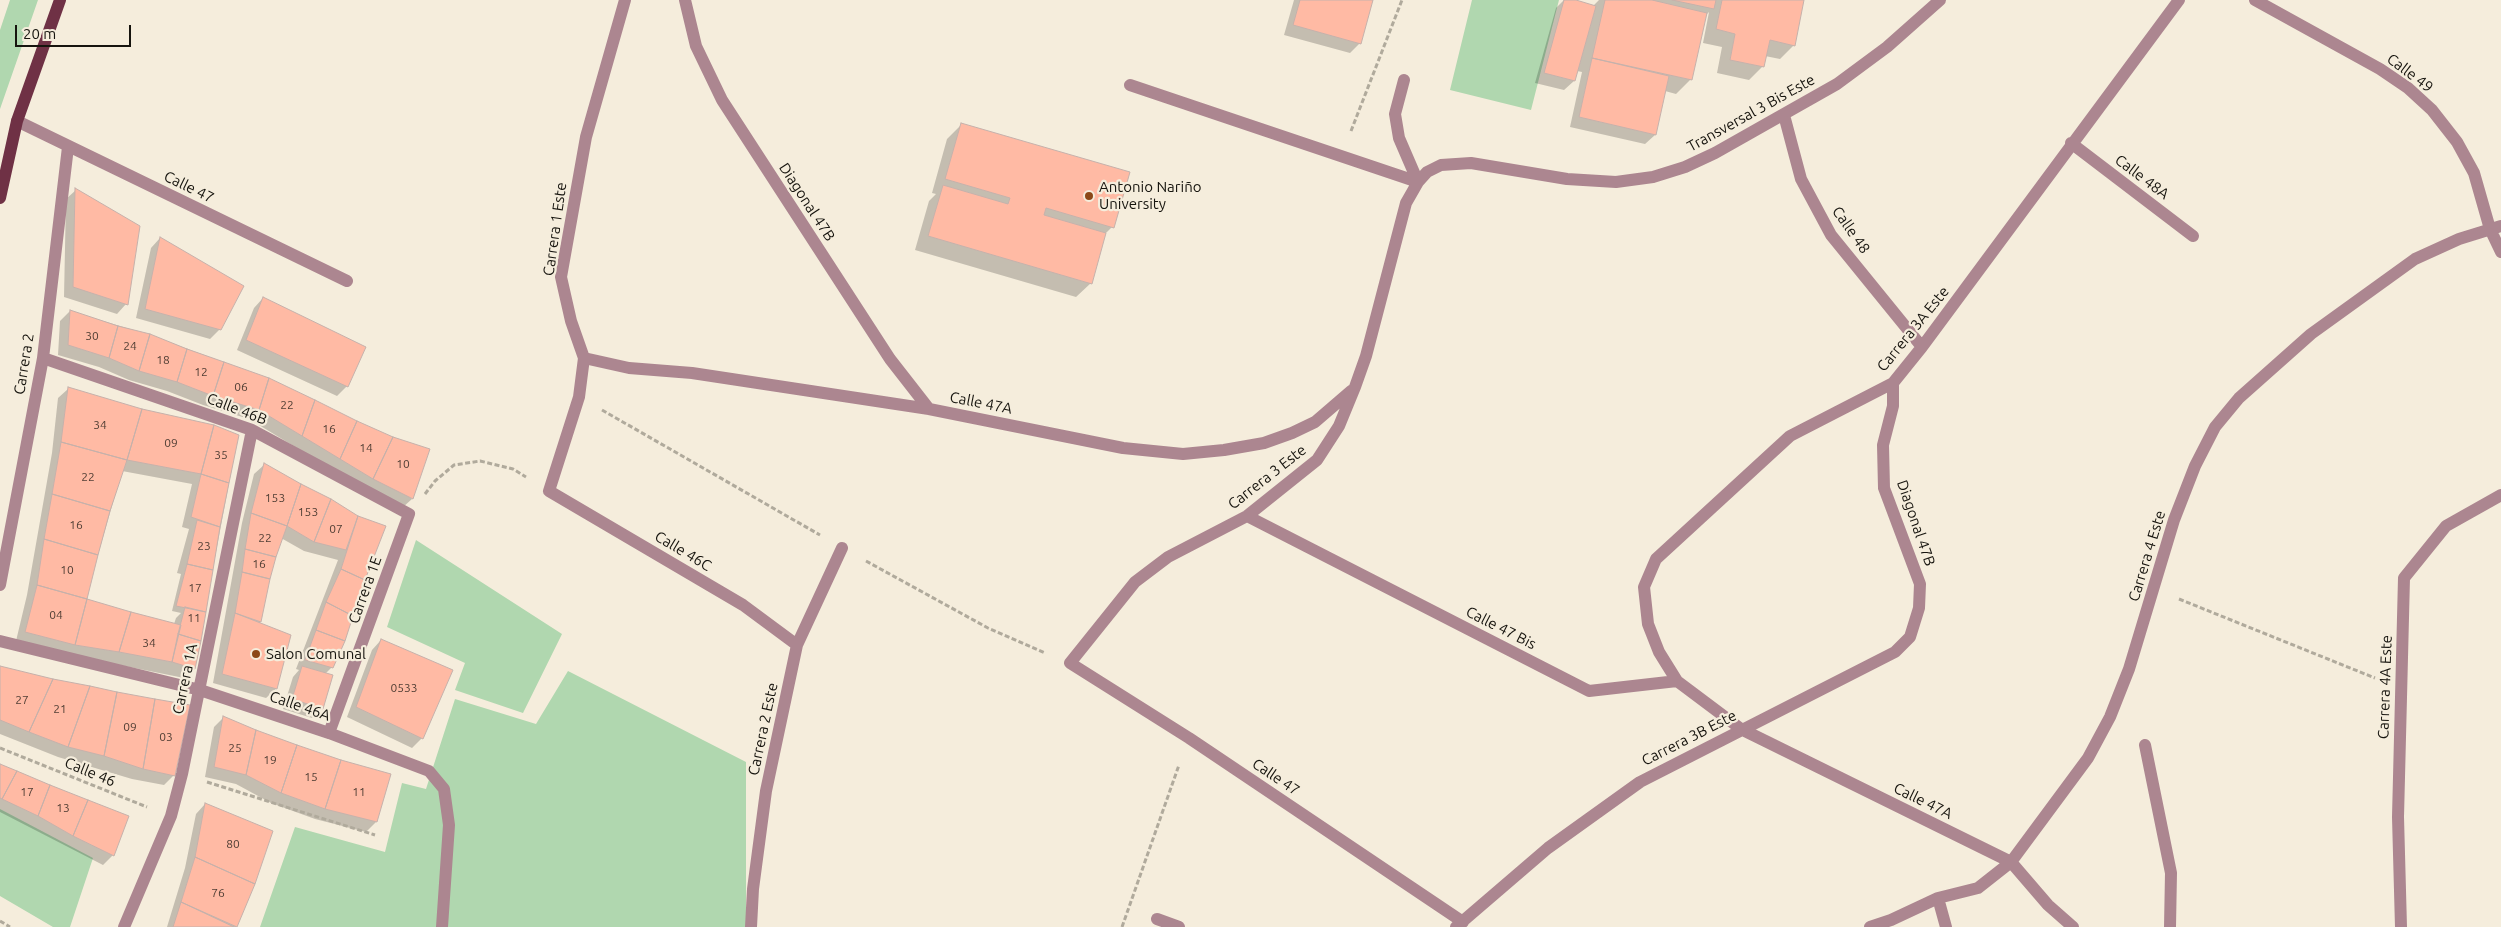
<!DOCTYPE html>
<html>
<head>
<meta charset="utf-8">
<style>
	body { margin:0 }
	#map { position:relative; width:2501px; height:927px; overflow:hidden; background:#f5eddc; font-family:Ubuntu,sans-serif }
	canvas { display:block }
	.scale { position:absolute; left:15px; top:25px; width:116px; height:22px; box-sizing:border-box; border:2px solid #16140e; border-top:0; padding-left:6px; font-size:15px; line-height:18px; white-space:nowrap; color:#16140e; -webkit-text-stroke:4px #f5eddc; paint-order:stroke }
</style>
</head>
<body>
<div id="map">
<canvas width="2501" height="927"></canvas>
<div class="scale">20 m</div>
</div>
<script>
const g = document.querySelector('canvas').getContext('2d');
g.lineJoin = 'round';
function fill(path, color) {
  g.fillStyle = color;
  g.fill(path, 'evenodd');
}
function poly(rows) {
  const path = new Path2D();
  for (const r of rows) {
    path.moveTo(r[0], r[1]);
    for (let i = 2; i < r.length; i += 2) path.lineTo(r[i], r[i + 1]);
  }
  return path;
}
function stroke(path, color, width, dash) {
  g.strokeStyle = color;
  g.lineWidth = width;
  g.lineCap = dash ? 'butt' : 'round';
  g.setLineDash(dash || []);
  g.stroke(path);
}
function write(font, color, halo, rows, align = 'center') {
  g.font = font + ' Ubuntu,sans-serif';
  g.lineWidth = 4.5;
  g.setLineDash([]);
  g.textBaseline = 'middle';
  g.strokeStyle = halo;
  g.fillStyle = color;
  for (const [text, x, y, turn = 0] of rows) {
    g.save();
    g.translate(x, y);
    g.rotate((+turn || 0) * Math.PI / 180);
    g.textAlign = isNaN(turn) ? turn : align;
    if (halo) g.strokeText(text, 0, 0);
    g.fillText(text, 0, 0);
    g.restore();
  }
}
fill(poly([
	[10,0,38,0,0,109,0,30],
	[1472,0,1559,0,1531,110,1450,90],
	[416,540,562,634,523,713,455,690,465,663,387,627],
	[568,671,746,762,746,927,260,927,295,827,385,852,402,783,426,789,455,699,536,724],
	[0,809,93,858,70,927,53,927,0,896]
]), '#b0d7af');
fill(poly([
	[1294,0,1372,0,1360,43,1350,53,1284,35],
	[1564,0,1593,6,1599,0,1803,0,1794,45,1780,59,1765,56,1763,66,1749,80,1717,73,1722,47,1703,43,1709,12,1705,16,1690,80,1676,94,1665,91,1655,135,1645,144,1570,127,1582,72,1577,71,1574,81,1564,90,1535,83,1556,8],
	[961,125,1112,227,1104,235,1091,283,1076,297,915,250,929,201,936,194,932,193,947,139],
	[76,190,126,304,117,314,64,297,66,199],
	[160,238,220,329,210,339,136,318,151,248],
	[263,298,347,386,337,396,237,350,254,308],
	[70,311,150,335,269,379,412,499,402,508,363,488,249,419,203,405,167,391,129,380,99,367,58,355,60,321],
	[68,389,238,436,194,668,184,678,65,654,16,641,27,595,52,453,58,398],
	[122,471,192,484,182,527,189,529,177,573,181,574,172,611,181,613,176,618,174,624,85,600],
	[264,465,330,500,358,517,332,667,325,674,322,708,312,718,283,709,293,677,299,670,296,669,338,560,304,551,281,538,269,579,260,623,276,689,266,698,213,683,242,523,254,474],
	[381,640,422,738,412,748,347,717,372,650],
	[0,667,174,775,164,785,132,779,58,757,0,734],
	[224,717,376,822,366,832,315,819,271,803,236,784,205,777,214,727],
	[0,765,127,817,112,856,103,865,0,812],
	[205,804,254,883,236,927,167,927,185,868,196,814]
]), '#0003');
const building = poly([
	[1300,0,1373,0,1361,44,1293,25,1300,0],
	[1564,0,1576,0,1596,6,1575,81,1544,73,1564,0],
	[1605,0,1652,0,1707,13,1692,80,1592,58,1605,0],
	[1672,0,1716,0,1714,9,1672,0],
	[1722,0,1804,0,1795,46,1770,40,1764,67,1730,60,1735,34,1716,29,1722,0],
	[1592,58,1669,76,1656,135,1579,117,1592,58],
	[961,123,1130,172,1114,228,1046,208,1044,215,1106,233,1092,284,928,236,943,185,1008,204,1010,198,945,179,961,123],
	[75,188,140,226,128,305,73,287,75,188],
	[160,237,244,286,221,330,145,309,160,237],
	[263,297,366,347,348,387,246,340,263,297],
	[70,310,118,326,109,358,68,345,70,310],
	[118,326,150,334,139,371,109,358,118,326],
	[150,334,187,349,177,382,139,371,150,334],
	[187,349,224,362,213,396,177,382,187,349],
	[224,362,269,378,259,410,213,396,224,362],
	[269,378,315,400,302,436,259,410,269,378],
	[68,387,142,409,127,460,61,442,68,387],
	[315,400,357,421,340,459,302,436,315,400],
	[142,409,214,425,201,474,127,460,142,409],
	[357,421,393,437,373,479,340,459,357,421],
	[214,425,239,435,229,483,201,474,214,425],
	[393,437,430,449,413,499,373,479,393,437],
	[61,442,127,460,110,511,52,494,61,442],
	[264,463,301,484,287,526,251,513,264,463],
	[201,474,229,483,220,527,191,517,201,474],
	[301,484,331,499,314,542,287,526,301,484],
	[52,494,110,511,98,555,44,539,52,494],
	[331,499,358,516,346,550,314,542,331,499],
	[251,513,287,526,276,557,245,549,251,513],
	[358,516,386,526,365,580,341,569,358,516],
	[197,520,220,527,213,570,187,564,197,520],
	[44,539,98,555,87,599,37,585,44,539],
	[245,549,276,557,270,579,242,572,245,549],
	[187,564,213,570,206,612,176,606,187,564],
	[341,569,365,580,353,616,326,602,341,569],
	[242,572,270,579,261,622,235,613,242,572],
	[37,585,87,599,75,645,25,632,37,585],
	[87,599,131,612,119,652,75,645,87,599],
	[326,602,353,616,345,641,316,630,326,602],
	[185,607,206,612,201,641,178,634,185,607],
	[131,612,181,625,172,662,119,652,131,612],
	[235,613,291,635,277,689,222,674,235,613],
	[316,630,345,641,333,668,305,660,316,630],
	[178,634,201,641,195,669,172,662,178,634],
	[381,639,453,670,423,739,356,707,381,639],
	[0,666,53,679,29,732,0,720,0,666],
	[302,666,333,675,323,709,292,699,302,666],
	[53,679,90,686,68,747,29,732,53,679],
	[90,686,117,692,104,756,68,747,90,686],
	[117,692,155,699,143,769,104,756,117,692],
	[155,699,190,705,175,776,143,769,155,699],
	[223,716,256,730,246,775,214,767,223,716],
	[256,730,297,745,281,793,246,775,256,730],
	[297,745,341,760,325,809,281,793,297,745],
	[341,760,391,774,377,822,325,809,341,760],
	[0,764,17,771,2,799,0,798,0,764],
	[17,771,50,785,38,816,2,799,17,771],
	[50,785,88,800,73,836,38,816,50,785],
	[88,800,129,816,114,856,73,836,88,800],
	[205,803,273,831,255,884,195,857,205,803],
	[195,857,255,884,237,927,181,902,195,857],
	[181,902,234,927,173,927,181,902]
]);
fill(building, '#ffbaa4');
stroke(building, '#c5b1ab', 1);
stroke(poly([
	[1351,131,1402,0],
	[602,410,820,535],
	[425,494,435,481,454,465,480,461,513,469,526,477],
	[866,561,988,628,1045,653],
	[2179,599,2375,678],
	[0,748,147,807],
	[207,782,375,835],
	[0,921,10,927],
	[1122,927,1179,765]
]), '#b0aa9c', 3, [5, 2.5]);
stroke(poly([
	[625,0,586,137,561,277,571,321,584,358,579,397,549,491,743,605,797,645],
	[685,0,696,46,722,100,890,359,929,409],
	[2255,0,2380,69,2408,88,2432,110,2457,142,2474,173,2490,229,2501,252],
	[1130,85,1418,182,1399,138,1395,114,1404,80],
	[1784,115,1801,179,1831,235,1922,347],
	[17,121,347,281],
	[2071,143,2193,236],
	[43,358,252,430,409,514,329,733],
	[584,358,629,368,692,373,929,409,1123,448,1183,454,1224,450,1264,443,1292,433,1315,422,1351,391],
	[1247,516,1589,691,1677,681],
	[0,585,43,358,68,147],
	[0,641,200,690,329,733,429,771,444,789,449,825,442,927],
	[2145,745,2171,873,2170,927],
	[1938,898,1946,927],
	[1157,919,1179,927],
	[1463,922,1189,738,1070,663,1135,582,1168,557,1247,516,1317,460,1339,426,1355,387,1366,356,1406,203,1418,182,1427,172,1441,165,1471,163,1567,179,1616,182,1653,177,1685,167,1715,153,1837,84,1887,47,1940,0],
	[124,927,171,816,182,774,252,430],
	[751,927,753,889,766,791,797,645,842,548],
	[1456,927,1548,848,1640,782,1895,652,1910,637,1919,608,1920,584,1884,488,1883,445,1893,406,1893,383],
	[1870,927,1891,920,1938,898,1978,888,2011,862,2088,758,2110,717,2129,669,2174,520,2195,466,2215,427,2239,398,2311,334,2415,259,2459,239,2501,226],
	[2073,927,2048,905,2011,862,1741,729,1677,681,1659,652,1648,624,1644,587,1656,559,1790,436,1893,383,1922,347,2179,0],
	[2401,927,2398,817,2404,578,2446,526,2501,495]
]), '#ac8690', 12);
stroke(poly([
	[0,198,17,121,60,0]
]), '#6f3145', 12);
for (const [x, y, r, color] of [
	[1089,196,5,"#8c4918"],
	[256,654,5,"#8c4918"]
]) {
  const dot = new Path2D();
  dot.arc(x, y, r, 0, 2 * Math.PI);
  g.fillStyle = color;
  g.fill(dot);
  stroke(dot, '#f5eddc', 2);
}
write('12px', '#503e34', null, [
	["30",92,336],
	["24",130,346],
	["18",163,360],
	["12",201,372],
	["06",241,387],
	["22",287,405],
	["34",100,425],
	["16",329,429],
	["09",171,443],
	["14",366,448],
	["35",221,455],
	["10",403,464],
	["22",88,477],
	["153",275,498],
	["153",308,512],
	["16",76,525],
	["07",336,529],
	["22",265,538],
	["23",204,546],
	["16",259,564],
	["10",67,570],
	["17",195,588],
	["04",56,615],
	["11",194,618],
	["34",149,643],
	["0533",404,688],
	["27",22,700],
	["21",60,709],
	["09",130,727],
	["03",166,737],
	["25",235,748],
	["19",270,760],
	["15",311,777],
	["17",27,792],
	["11",359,792],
	["13",63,808],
	["80",233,844],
	["76",218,893]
]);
write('15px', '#16140e', '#f5eddc', [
	["Calle 49",2410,73,37],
	["Transversal 3 Bis Este",1751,113,-29],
	["Calle 48A",2142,177,37],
	["Calle 47",189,187,26],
	["Diagonal 47B",807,202,57],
	["Carrera 1 Este",555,229,-82],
	["Calle 48",1851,230,55],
	["Carrera 3A Este",1913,329,-51],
	["Carrera 2",24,364,-81],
	["Calle 47A",981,403,11],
	["Calle 46B",237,409,21],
	["Carrera 3 Este",1267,477,-38],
	["Diagonal 47B",1916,523,71],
	["Calle 46C",683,551,31],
	["Carrera 4 Este",2147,556,-73],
	["Carrera 1E",365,590,-70],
	["Calle 47 Bis",1501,628,27],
	["Carrera 1A",185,679,-78],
	["Carrera 4A Este",2385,687,-88],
	["Calle 46A",300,706,19],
	["Carrera 2 Este",763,729,-78],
	["Carrera 3B Este",1689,738,-27],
	["Calle 46",90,772,22],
	["Calle 47",1276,777,34],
	["Calle 47A",1923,801,26]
]);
write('15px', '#16140e', '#f5eddc', [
	["Antonio Nariño",1099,187],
	["University",1099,204],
	["Salon Comunal",266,654]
], 'left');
</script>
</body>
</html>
